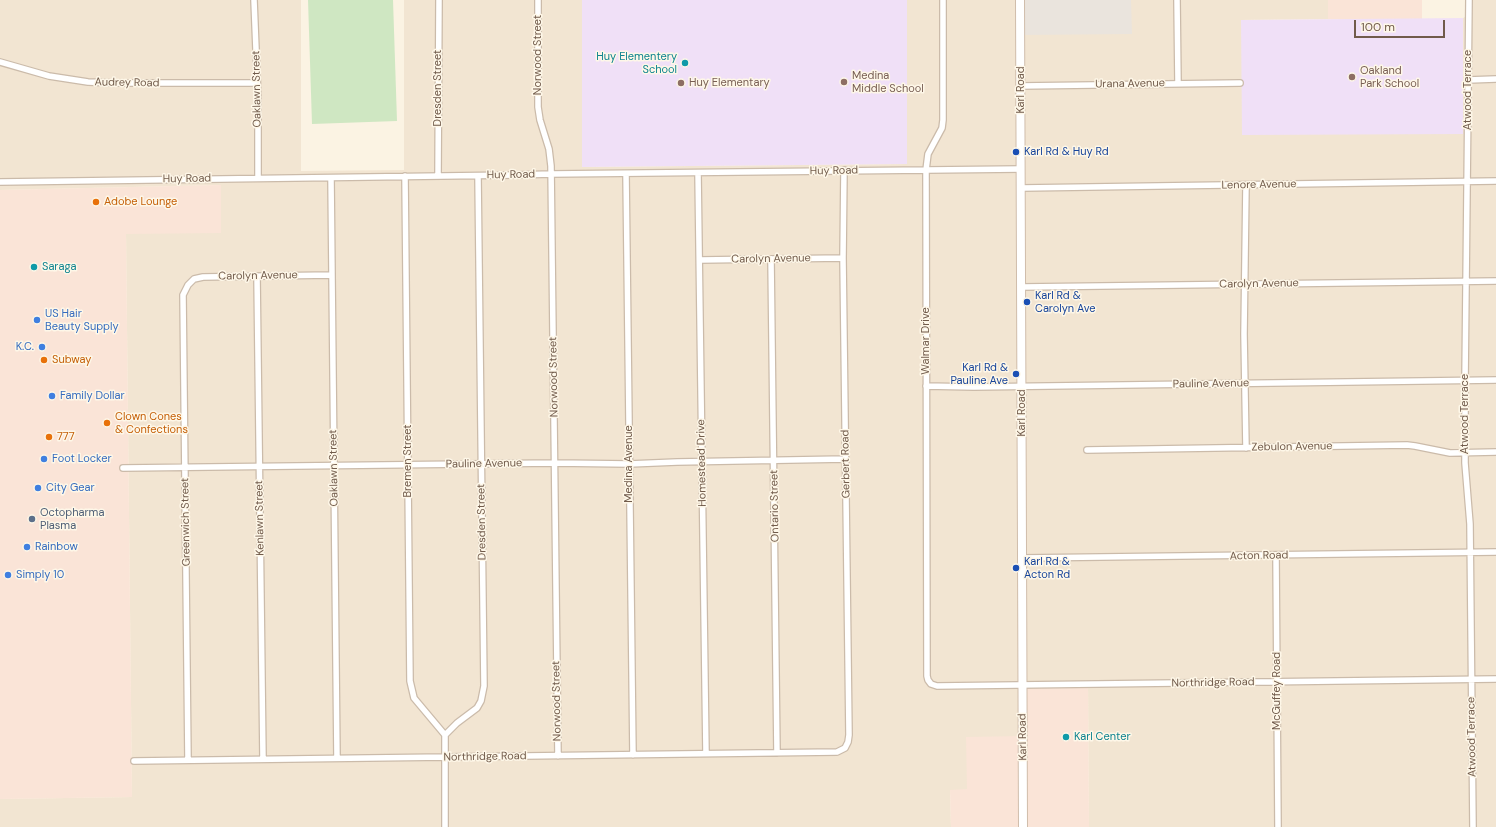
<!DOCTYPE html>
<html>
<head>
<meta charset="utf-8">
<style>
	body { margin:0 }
	#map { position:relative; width:1496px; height:827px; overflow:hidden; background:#fbf3e3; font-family:"DM Sans",sans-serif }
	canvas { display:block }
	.scale { position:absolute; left:1354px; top:20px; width:91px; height:18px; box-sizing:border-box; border:2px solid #715b4b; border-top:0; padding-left:5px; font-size:12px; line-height:14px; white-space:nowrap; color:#715b4b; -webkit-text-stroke:3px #fef7e8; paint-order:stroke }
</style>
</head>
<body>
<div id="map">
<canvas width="1496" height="827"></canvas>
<div class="scale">100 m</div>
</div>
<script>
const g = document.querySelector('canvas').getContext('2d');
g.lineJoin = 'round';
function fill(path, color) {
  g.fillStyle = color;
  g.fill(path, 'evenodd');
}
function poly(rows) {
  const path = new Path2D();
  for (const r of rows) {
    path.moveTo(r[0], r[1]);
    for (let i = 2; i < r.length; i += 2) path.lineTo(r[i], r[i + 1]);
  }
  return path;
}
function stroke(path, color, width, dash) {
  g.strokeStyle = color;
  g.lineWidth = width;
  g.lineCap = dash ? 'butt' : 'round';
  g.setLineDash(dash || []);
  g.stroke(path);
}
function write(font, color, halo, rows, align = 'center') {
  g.font = font + ' "DM Sans",sans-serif';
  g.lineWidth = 3;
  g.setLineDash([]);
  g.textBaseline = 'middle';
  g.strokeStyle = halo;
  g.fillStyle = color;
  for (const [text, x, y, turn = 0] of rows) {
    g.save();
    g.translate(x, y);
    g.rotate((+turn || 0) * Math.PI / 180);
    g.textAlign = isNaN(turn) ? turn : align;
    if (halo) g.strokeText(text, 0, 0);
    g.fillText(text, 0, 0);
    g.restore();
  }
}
fill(poly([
	[0,0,301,0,301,171,404,170,404,0,582,0,582,167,907,164,907,0,1020,0,1131,34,1131,0,1328,0,1328,19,1241,20,1463,134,1463,18,1465,17,1467,0,1496,0,1496,827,1089,827,1088,685,1024,736,967,790,950,790,951,827,0,827,0,799,132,797,126,233,221,232,221,185,0,190]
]), '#f2e5d2');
fill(poly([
	[1328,0,1422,0,1422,19,1328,19],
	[221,185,221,233,126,234,132,797,0,799,0,190],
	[1023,685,1088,685,1089,827,951,827,950,790,967,789,966,737,1024,736]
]), '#fae4d7');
fill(poly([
	[1020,0,1131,0,1132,34,1020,35]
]), '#eae4dd');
fill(poly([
	[582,0,907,0,907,164,582,167],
	[1463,18,1463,134,1242,135,1241,20]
]), '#f0e0f7');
fill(poly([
	[308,0,393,0,397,121,312,124]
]), '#cfe7c2');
const street = poly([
	[254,0,258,99,258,178],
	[538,0,538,107,540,120,549,149,551,166,558,756],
	[943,0,943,120,942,128,928,154,926,170,927,676,928,680,931,684,937,686,1496,679],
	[1177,0,1178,83],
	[1469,0,1465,381,1465,463,1470,524,1473,827],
	[0,62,49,76,88,82,114,83,257,83],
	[1468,80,1496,79],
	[1020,86,1240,83],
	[698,173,706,753],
	[626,174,633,755],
	[405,176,410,681,414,698,445,735],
	[438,176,439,0],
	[331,178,337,758],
	[0,182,516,175,551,174,1021,169],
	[1022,188,1496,181],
	[771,259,777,753],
	[700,260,843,258],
	[257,276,263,759],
	[1022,287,1496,281],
	[926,386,974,387,1496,380],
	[1246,448,1244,334,1246,185],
	[1087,450,1407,445,1415,446,1450,453,1496,452],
	[123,468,555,463,629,464,677,462,846,459],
	[1276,555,1278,827],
	[1022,558,1496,552],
	[188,760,183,295,188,285,194,279,203,277,331,275],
	[134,761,837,752,845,748,848,742,849,735,843,258,844,170],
	[445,827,445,735,457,723,477,708,481,701,484,686,478,176]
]);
const secondary = poly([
	[1020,0,1023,827]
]);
stroke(street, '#cbbbaa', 8);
stroke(secondary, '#d0bdab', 10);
stroke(street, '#fff', 5.5);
stroke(secondary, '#fff', 8);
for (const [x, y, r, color] of [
	[685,63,4,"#0f9aa8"],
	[1352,77,4,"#8d6e63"],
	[844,82,4,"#8d6e63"],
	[681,83,4,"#8d6e63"],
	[1016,152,4,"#1a4fb4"],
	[96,202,4,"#e8710a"],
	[34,267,4,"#0f9aa8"],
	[1027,302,4,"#1a4fb4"],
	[37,320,4,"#3f7fe0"],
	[42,347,4,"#3f7fe0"],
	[44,360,4,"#e8710a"],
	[1016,374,4,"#1a4fb4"],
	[52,396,4,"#3f7fe0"],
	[107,423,4,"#e8710a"],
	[49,437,4,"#e8710a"],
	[44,459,4,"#3f7fe0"],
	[38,488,4,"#3f7fe0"],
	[32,519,4,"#5c6f8a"],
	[27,547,4,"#3f7fe0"],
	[1016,568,4,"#1a4fb4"],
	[8,575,4,"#3f7fe0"],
	[1066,737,4,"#0f9aa8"]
]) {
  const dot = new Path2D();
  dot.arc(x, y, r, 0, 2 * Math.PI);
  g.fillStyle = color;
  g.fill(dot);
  stroke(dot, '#fef7e8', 1.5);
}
write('11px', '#715b4b', '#fef7e8', [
	["Norwood Street",538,55,-90],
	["Audrey Road",127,83,1],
	["Urana Avenue",1130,84,-1],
	["Dresden Street",438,88,-90],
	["Oaklawn Street",257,89,-91],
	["Karl Road",1021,90,-90],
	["Atwood Terrace",1468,90,-90],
	["Huy Road",834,171,-1],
	["Huy Road",511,175,-1],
	["Huy Road",187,179,-1],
	["Lenore Avenue",1259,185,-1],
	["Carolyn Avenue",771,259,-1],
	["Carolyn Avenue",258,276,-1],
	["Carolyn Avenue",1259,284,-1],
	["Walmar Drive",926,341,-90],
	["Norwood Street",554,377,-91],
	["Pauline Avenue",1211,384,-1],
	["Karl Road",1022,413,-90],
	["Atwood Terrace",1465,414,-90],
	["Zebulon Avenue",1292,447,-1],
	["Bremen Street",408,461,-90],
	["Homestead Drive",702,463,-91],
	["Pauline Avenue",484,464,-1],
	["Medina Avenue",629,464,-90],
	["Gerbert Road",846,464,-91],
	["Oaklawn Street",334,468,-91],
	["Ontario Street",775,506,-91],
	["Kenlawn Street",260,518,-91],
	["Greenwich Street",186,522,-91],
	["Dresden Street",482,522,-91],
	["Acton Road",1259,556,-1],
	["Northridge Road",1213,683,-1],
	["McGuffey Road",1277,691,-90],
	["Norwood Street",557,701,-91],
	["Karl Road",1023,737,-91],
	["Atwood Terrace",1472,737,-91],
	["Northridge Road",485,757,-1]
]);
write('11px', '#0d838f', '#fef7e8', [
	["Huy Elementery",677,57,"right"],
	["School",677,70,"right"],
	["Saraga",42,267],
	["Karl Center",1074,737]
], 'left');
write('11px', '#785e54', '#fef7e8', [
	["Oakland",1360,71],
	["Park School",1360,84],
	["Medina",852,76],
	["Middle School",852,89],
	["Huy Elementary",689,83]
], 'left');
write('11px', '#164399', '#fef7e8', [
	["Karl Rd & Huy Rd",1024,152],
	["Karl Rd &",1035,296],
	["Carolyn Ave",1035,309],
	["Karl Rd &",1008,368,"right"],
	["Pauline Ave",1008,381,"right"],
	["Karl Rd &",1024,562],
	["Acton Rd",1024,575]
], 'left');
write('11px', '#c56008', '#fef7e8', [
	["Adobe Lounge",104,202],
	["Subway",52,360],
	["Clown Cones",115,417],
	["& Confections",115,430],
	["777",57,437]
], 'left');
write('11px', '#366cbe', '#fef7e8', [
	["US Hair",45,314],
	["Beauty Supply",45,327],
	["K.C.",34,347,"right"],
	["Family Dollar",60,396],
	["Foot Locker",52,459],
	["City Gear",46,488],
	["Rainbow",35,547],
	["Simply 10",16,575]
], 'left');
write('11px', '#4e5e75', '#fef7e8', [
	["Octopharma",40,513],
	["Plasma",40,526]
], 'left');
</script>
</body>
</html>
